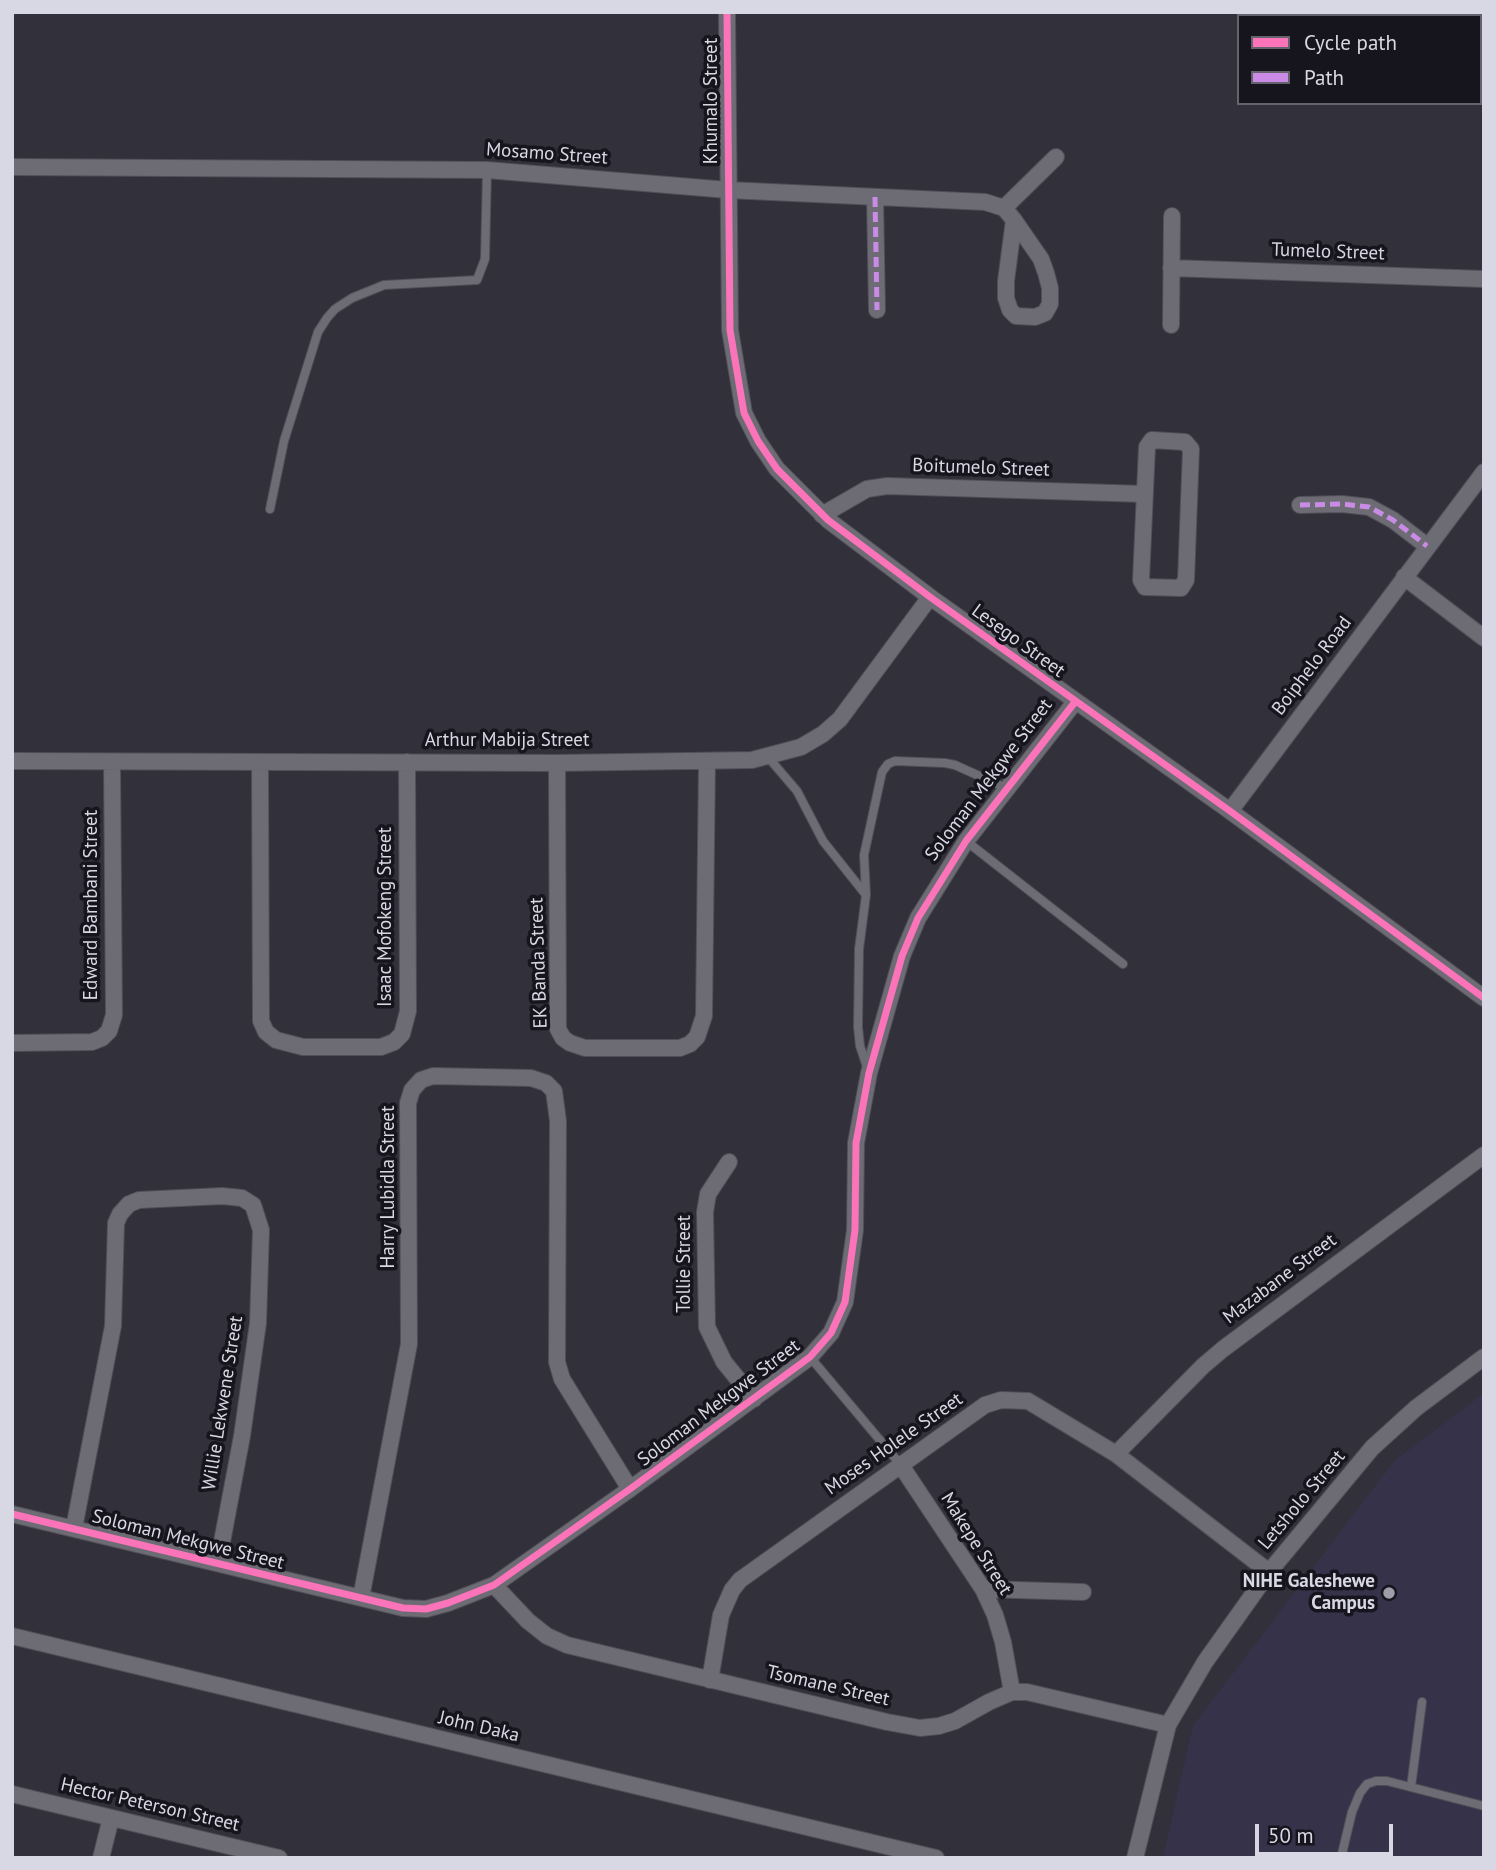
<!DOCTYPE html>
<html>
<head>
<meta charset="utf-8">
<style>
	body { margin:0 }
	#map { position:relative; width:1496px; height:1870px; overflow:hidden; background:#32303a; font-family:"PT Sans",sans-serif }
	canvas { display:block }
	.frame { position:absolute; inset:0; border:14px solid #d8d7e4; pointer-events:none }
	.legend { position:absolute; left:1237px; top:14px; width:245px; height:91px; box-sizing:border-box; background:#16151e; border:2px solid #64636d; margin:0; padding:9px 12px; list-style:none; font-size:21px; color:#d8d7e4 }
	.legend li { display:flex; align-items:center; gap:14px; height:35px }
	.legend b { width:35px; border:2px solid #64636d }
	.scale { position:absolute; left:1255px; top:1824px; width:138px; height:32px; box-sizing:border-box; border:4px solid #d8d7e4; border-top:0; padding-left:9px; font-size:21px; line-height:24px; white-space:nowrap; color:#d8d7e4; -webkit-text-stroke:5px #16151e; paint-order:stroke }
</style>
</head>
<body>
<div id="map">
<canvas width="1496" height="1870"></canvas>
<div class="frame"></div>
<ul class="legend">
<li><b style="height:9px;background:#fb73b8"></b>Cycle path</li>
<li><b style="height:9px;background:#ca8be6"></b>Path</li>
</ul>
<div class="scale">50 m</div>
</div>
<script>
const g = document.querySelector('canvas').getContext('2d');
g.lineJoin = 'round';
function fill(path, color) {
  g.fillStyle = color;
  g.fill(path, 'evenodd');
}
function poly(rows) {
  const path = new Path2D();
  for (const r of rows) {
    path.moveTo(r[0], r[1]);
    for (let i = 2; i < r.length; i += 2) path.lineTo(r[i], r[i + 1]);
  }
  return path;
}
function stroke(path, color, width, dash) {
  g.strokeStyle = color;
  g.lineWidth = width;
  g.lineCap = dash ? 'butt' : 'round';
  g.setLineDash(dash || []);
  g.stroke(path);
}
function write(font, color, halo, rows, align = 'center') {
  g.font = font + ' "PT Sans",sans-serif';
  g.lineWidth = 7;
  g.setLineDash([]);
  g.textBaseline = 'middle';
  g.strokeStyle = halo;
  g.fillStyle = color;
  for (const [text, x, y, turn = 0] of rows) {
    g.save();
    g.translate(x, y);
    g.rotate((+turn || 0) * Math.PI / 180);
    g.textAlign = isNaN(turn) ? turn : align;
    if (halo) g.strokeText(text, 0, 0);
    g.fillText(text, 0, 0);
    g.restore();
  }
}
fill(poly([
	[1484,1393,1484,1858,1163,1858,1193,1726,1395,1460]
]), '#36324a');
const lane = poly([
	[270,509,284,441,318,332,327,318,335,309,352,298,384,285,477,280,485,259,487,170],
	[767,756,797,791,823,841,866,895],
	[966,841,1123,964],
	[868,1070,860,1046,858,1027,859,949,866,895,864,855,882,772,888,764,895,761,945,763,955,765,1008,789],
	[810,1357,900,1464],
	[1411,1787,1422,1702],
	[1341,1858,1352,1812,1360,1793,1367,1784,1376,1781,1387,1781,1484,1806]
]);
const street = poly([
	[727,12,730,330,744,413,758,441,777,469,828,520,930,597,1230,811,1484,998],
	[1453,12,1462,16],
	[1480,22,1484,23],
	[12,167,487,170,728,190,985,202,1004,208,1056,157],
	[875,197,877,310],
	[1004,208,1014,220,1041,259,1046,273,1050,288,1050,304,1045,313,1035,317,1016,316,1010,310,1006,298,1006,281,1014,220],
	[1171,268,1484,279],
	[1171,325,1172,216],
	[1152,440,1185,442,1191,449,1186,580,1181,588,1145,587,1141,580,1147,447,1152,440],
	[1300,505,1342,504,1369,507,1393,520,1427,546],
	[822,515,867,489,887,486,1145,494],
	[1404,577,1484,638],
	[12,761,557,763,752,760,801,747,823,734,840,719,930,597],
	[260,763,261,1021,266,1032,276,1040,303,1047,381,1047,394,1042,402,1034,408,1011,407,762],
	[557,763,558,1029,563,1038,570,1043,585,1048,680,1048,690,1044,697,1037,704,1016,707,762],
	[1230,811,1484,472],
	[12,1043,92,1042,102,1038,109,1031,114,1015,112,762],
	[729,1162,708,1194,705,1212,707,1327,724,1362,754,1399],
	[1116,1454,1203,1366,1223,1349,1484,1155],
	[900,1464,983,1589,995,1615,1003,1642,1012,1692],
	[12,1514,403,1608,426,1609,448,1603,494,1585,630,1489,810,1357,831,1333,845,1302,855,1230,856,1143,869,1073,902,956,918,918,966,841,1075,702],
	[74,1528,113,1326,116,1223,120,1214,129,1204,139,1200,222,1196,242,1198,253,1205,261,1230,258,1323,242,1436,218,1563],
	[494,1585,528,1621,547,1636,567,1645,887,1722,920,1728,939,1726,955,1721,989,1702,1012,1692,1027,1692,1168,1725],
	[983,1589,1083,1592],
	[361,1598,409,1344,408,1103,412,1090,421,1080,433,1076,531,1078,546,1083,554,1091,558,1121,557,1362,562,1379,630,1489],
	[12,1636,936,1858],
	[710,1680,721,1615,732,1590,740,1580,985,1405,1001,1400,1028,1401,1116,1454,1269,1572],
	[12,1794,279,1858],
	[101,1858,111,1818],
	[1135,1858,1168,1725,1205,1662,1269,1572,1372,1448,1416,1408,1484,1357]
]);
stroke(lane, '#504e57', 10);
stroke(street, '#504e57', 18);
stroke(lane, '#6d6c74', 8);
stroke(street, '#6d6c74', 16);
stroke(poly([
	[875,197,877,310],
	[1300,505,1342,504,1369,507,1393,520,1427,546]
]), '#ca8be6', 5, [10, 5]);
stroke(poly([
	[727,12,730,330,744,413,758,441,777,469,828,520,930,597,1230,811,1484,998],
	[12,1514,403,1608,426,1609,448,1603,494,1585,630,1489,810,1357,831,1333,845,1302,855,1230,856,1143,869,1073,902,956,918,918,966,841,1075,702]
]), '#fb73b8', 7);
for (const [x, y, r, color] of [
	[1389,1593,7,"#9e9da8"]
]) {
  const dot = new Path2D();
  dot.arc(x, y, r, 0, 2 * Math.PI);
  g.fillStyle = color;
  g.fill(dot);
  stroke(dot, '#16151e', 2.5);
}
write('19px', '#d8d7e4', '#16151e', [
	["Khumalo Street",712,101,-90],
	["Mosamo Street",547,154,4],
	["Tumelo Street",1328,252,2],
	["Boitumelo Street",981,468,2],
	["Lesego Street",1018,641,36],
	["Boiphelo Road",1312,666,-53],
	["Arthur Mabija Street",507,741],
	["Soloman Mekgwe Street",989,780,-53],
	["Edward Bambani Street",92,905,-90],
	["Isaac Mofokeng Street",386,917,-90],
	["EK Banda Street",539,963,-92],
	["Harry Lubidla Street",389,1187,-90],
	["Tollie Street",685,1264,-90],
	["Mazabane Street",1280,1279,-37],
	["Willie Lekwene Street",223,1403,-81],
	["Soloman Mekgwe Street",719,1403,-37],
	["Moses Holele Street",894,1444,-35],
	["Letsholo Street",1302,1500,-50],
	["Soloman Mekgwe Street",188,1540,14],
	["Makepe Street",976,1544,58],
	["Tsomane Street",828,1686,13],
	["John Daka",479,1727,13],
	["Hector Peterson Street",150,1805,13]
]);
write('bold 19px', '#d8d7e4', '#16151e', [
	["NIHE Galeshewe",1375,1582],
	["Campus",1375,1604]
], 'right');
</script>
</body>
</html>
